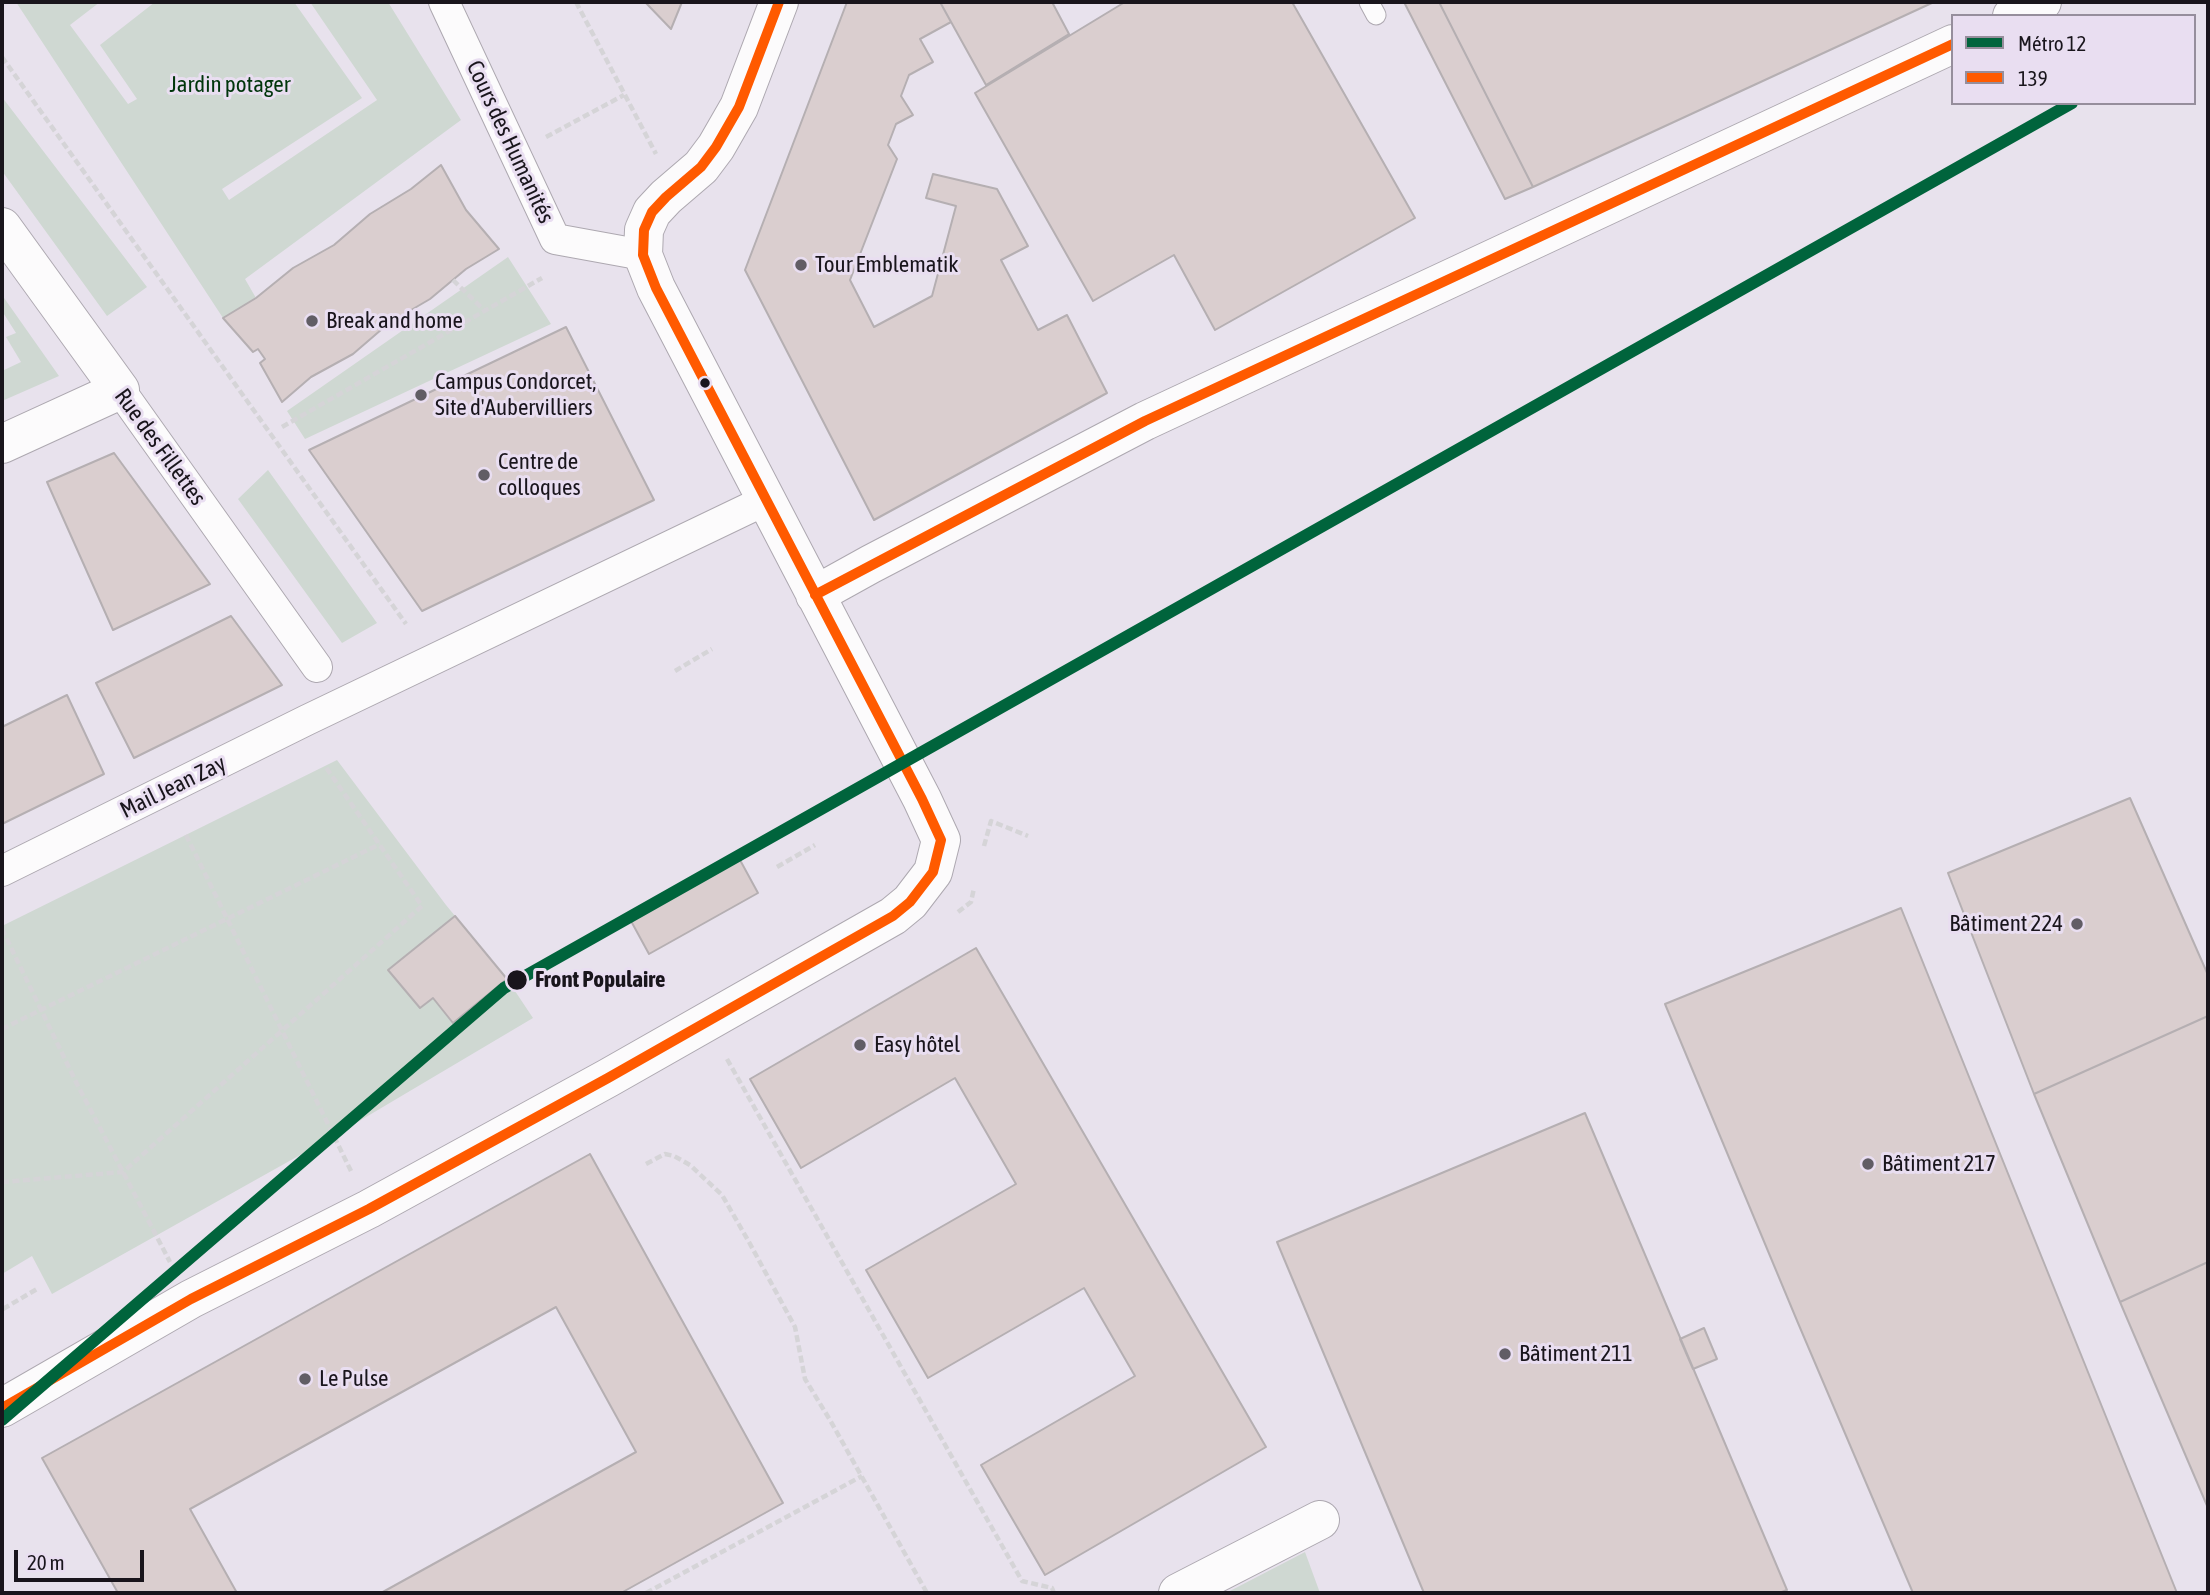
<!DOCTYPE html>
<html>
<head>
<meta charset="utf-8">
<style>
	body { margin:0 }
	#map { position:relative; width:2210px; height:1595px; overflow:hidden; background:#e8e2ed; font-family:"Asap Condensed",sans-serif }
	canvas { display:block }
	.frame { position:absolute; inset:0; border:4px solid #19151c; pointer-events:none }
	.legend { position:absolute; left:1951px; top:14px; width:245px; height:91px; box-sizing:border-box; background:#e9def1; border:2px solid #968e9c; margin:0; padding:9px 12px; list-style:none; font-size:21px; color:#19151c }
	.legend li { display:flex; align-items:center; gap:14px; height:35px }
	.legend b { width:35px; border:2px solid #968e9c }
	.scale { position:absolute; left:14px; top:1550px; width:130px; height:32px; box-sizing:border-box; border:4px solid #19151c; border-top:0; padding-left:9px; font-size:21px; line-height:24px; white-space:nowrap; color:#19151c; -webkit-text-stroke:5px #e9def1; paint-order:stroke }
</style>
</head>
<body>
<div id="map">
<canvas width="2210" height="1595"></canvas>
<div class="frame"></div>
<ul class="legend">
<li><b style="height:9px;background:#00643c"></b>Métro 12</li>
<li><b style="height:9px;background:#ff5a00"></b>139</li>
</ul>
<div class="scale">20 m</div>
</div>
<script>
const g = document.querySelector('canvas').getContext('2d');
g.lineJoin = 'round';
function fill(path, color) {
  g.fillStyle = color;
  g.fill(path, 'evenodd');
}
function poly(rows) {
  const path = new Path2D();
  for (const r of rows) {
    path.moveTo(r[0], r[1]);
    for (let i = 2; i < r.length; i += 2) path.lineTo(r[i], r[i + 1]);
  }
  return path;
}
function stroke(path, color, width, dash) {
  g.strokeStyle = color;
  g.lineWidth = width;
  g.lineCap = dash ? 'butt' : 'round';
  g.setLineDash(dash || []);
  g.stroke(path);
}
function write(font, color, halo, rows, align = 'center') {
  g.font = font + ' "Asap Condensed",sans-serif';
  g.lineWidth = 6;
  g.setLineDash([]);
  g.textBaseline = 'middle';
  g.strokeStyle = halo;
  g.fillStyle = color;
  for (const [text, x, y, turn = 0] of rows) {
    g.save();
    g.translate(x, y);
    g.rotate((+turn || 0) * Math.PI / 180);
    g.textAlign = isNaN(turn) ? turn : align;
    if (halo) g.strokeText(text, 0, 0);
    g.fillText(text, 0, 0);
    g.restore();
  }
}
fill(poly([
	[16,2,100,2,70,25,128,104,137,99,100,45,155,2,294,2,362,98,222,189,229,200,377,100,310,2,388,2,461,120,245,279,256,298,223,318],
	[2,97,147,287,107,316,2,171],
	[508,257,551,324,305,439,287,411],
	[2,295,59,376,2,401,2,371,21,362,6,337,16,333,2,311],
	[268,470,377,623,342,643,238,499],
	[337,760,446,905,507,979,533,1018,334,1136,52,1294,32,1256,2,1274,2,926],
	[1305,1552,1320,1593,1226,1593]
]), '#cfd8d2');
const building = poly([
	[645,2,682,2,671,29,645,2],
	[847,2,940,2,951,22,920,39,933,62,909,75,901,96,913,115,896,124,888,145,897,159,850,280,874,327,932,296,956,206,926,198,933,174,997,189,1028,246,1001,260,1038,330,1067,315,1107,393,874,520,745,270,847,2],
	[940,2,1052,2,1069,34,986,85,940,2],
	[1125,2,1292,2,1415,218,1215,330,1174,255,1093,301,975,93,1125,2],
	[1404,2,1439,2,1533,187,1505,199,1404,2],
	[1439,2,1934,2,1533,187,1439,2],
	[441,165,466,210,499,249,466,269,430,299,389,323,353,354,311,377,282,402,260,363,265,359,258,349,253,352,223,318,256,298,293,268,334,245,370,214,411,189,441,165],
	[566,327,654,500,422,611,309,450,566,327],
	[114,453,210,584,113,630,47,482,114,453],
	[231,616,282,685,134,758,96,683,231,616],
	[67,695,104,774,2,824,2,727,67,695],
	[2130,798,2208,975,2208,1016,2034,1094,1948,873,2130,798],
	[740,860,758,893,649,954,631,921,740,860],
	[1901,908,2177,1593,1913,1593,1798,1323,1665,1004,1901,908],
	[455,916,507,979,453,1023,433,998,420,1008,388,970,455,916],
	[976,948,1266,1447,1045,1575,981,1465,1135,1376,1084,1288,928,1378,866,1270,1016,1184,955,1078,801,1168,750,1079,976,948],
	[2208,1016,2208,1262,2120,1302,2034,1094,2208,1016],
	[1585,1113,1787,1590,1779,1593,1424,1593,1277,1242,1585,1113],
	[590,1154,783,1503,621,1593,381,1593,636,1452,556,1307,190,1509,237,1593,118,1593,42,1458,590,1154],
	[2208,1262,2208,1508,2120,1302,2208,1262],
	[1704,1328,1717,1359,1693,1369,1680,1339,1704,1328]
]);
fill(building, '#dacecf');
stroke(building, '#b5afb2', 2);
const service = poly([
	[1369,2,1376,15]
]);
const pedestrian = poly([
	[444,2,555,239,643,255],
	[120,390,317,667],
	[2,871,307,720,766,500]
]);
const minor = poly([
	[2012,16,2042,2],
	[2,227,120,390,2,444],
	[815,595,871,564,1145,421,1953,44],
	[2,1408,191,1299,369,1209,608,1078,893,916,910,902,933,872,941,840,922,799,656,288,643,255,644,230,652,212,666,197,701,167,716,147,739,107,779,2],
	[1178,1593,1320,1520]
]);
stroke(service, '#ada8b0', 21);
stroke(pedestrian, '#ada8b0', 32);
stroke(minor, '#ada8b0', 40);
stroke(poly([
	[576,2,656,154],
	[2,57,406,624],
	[546,137,624,95],
	[453,280,485,311],
	[282,427,542,278],
	[675,671,712,649],
	[186,835,351,1171],
	[984,846,991,821,1028,836],
	[777,867,815,845],
	[958,912,971,902,974,888],
	[2,929,77,1084,170,1262],
	[2,1029,380,844],
	[727,1059,1022,1581,1052,1588,1054,1593],
	[646,1164,665,1154,674,1156,690,1165,722,1195,749,1242,795,1327,805,1379,830,1420,927,1593],
	[2,1182,123,1172,422,906,325,766],
	[3,1309,37,1289],
	[646,1593,862,1476]
]), '#d5d4d7', 4.5, [7, 3.5]);
stroke(service, '#fcfbfc', 19);
stroke(pedestrian, '#fcfbfc', 30);
stroke(minor, '#fcfbfc', 38);
stroke(poly([
	[815,595,1145,421,1953,44],
	[2,1408,191,1299,369,1209,608,1078,893,916,910,902,933,872,941,840,922,799,656,288,643,255,644,230,652,212,666,197,701,167,716,147,739,107,779,2]
]), '#ff5a00', 10);
stroke(poly([
	[2,1420,504,988,2072,103]
]), '#00643c', 12);
for (const [x, y, r, color] of [
	[801,265,7,"#615d65"],
	[312,321,7,"#615d65"],
	[705,383,6,"#19151c"],
	[421,395,7,"#615d65"],
	[484,475,7,"#615d65"],
	[2077,924,7,"#615d65"],
	[517,980,11,"#19151c"],
	[860,1045,7,"#615d65"],
	[1868,1164,7,"#615d65"],
	[1505,1354,7,"#615d65"],
	[305,1379,7,"#615d65"]
]) {
  const dot = new Path2D();
  dot.arc(x, y, r, 0, 2 * Math.PI);
  g.fillStyle = color;
  g.fill(dot);
  stroke(dot, '#e9def1', 2.5);
}
write('23px', '#00350b', '#e9def1', [
	["Jardin potager",230,85]
]);
write('23px', '#19151c', '#e9def1', [
	["Cours des Humanités",510,142,65],
	["Rue des Fillettes",160,447,54],
	["Mail Jean Zay",173,787,-26]
]);
write('23px', '#19151c', '#e9def1', [
	["Tour Emblematik",815,265],
	["Break and home",326,321],
	["Campus Condorcet,",435,382],
	["Site d'Aubervilliers",435,408],
	["Centre de",498,462],
	["colloques",498,488],
	["Bâtiment 224",2063,924,"right"],
	["Easy hôtel",874,1045],
	["Bâtiment 217",1882,1164],
	["Bâtiment 211",1519,1354],
	["Le Pulse",319,1379]
], 'left');
write('bold 23px', '#19151c', '#e9def1', [
	["Front Populaire",535,980]
], 'left');
</script>
</body>
</html>
